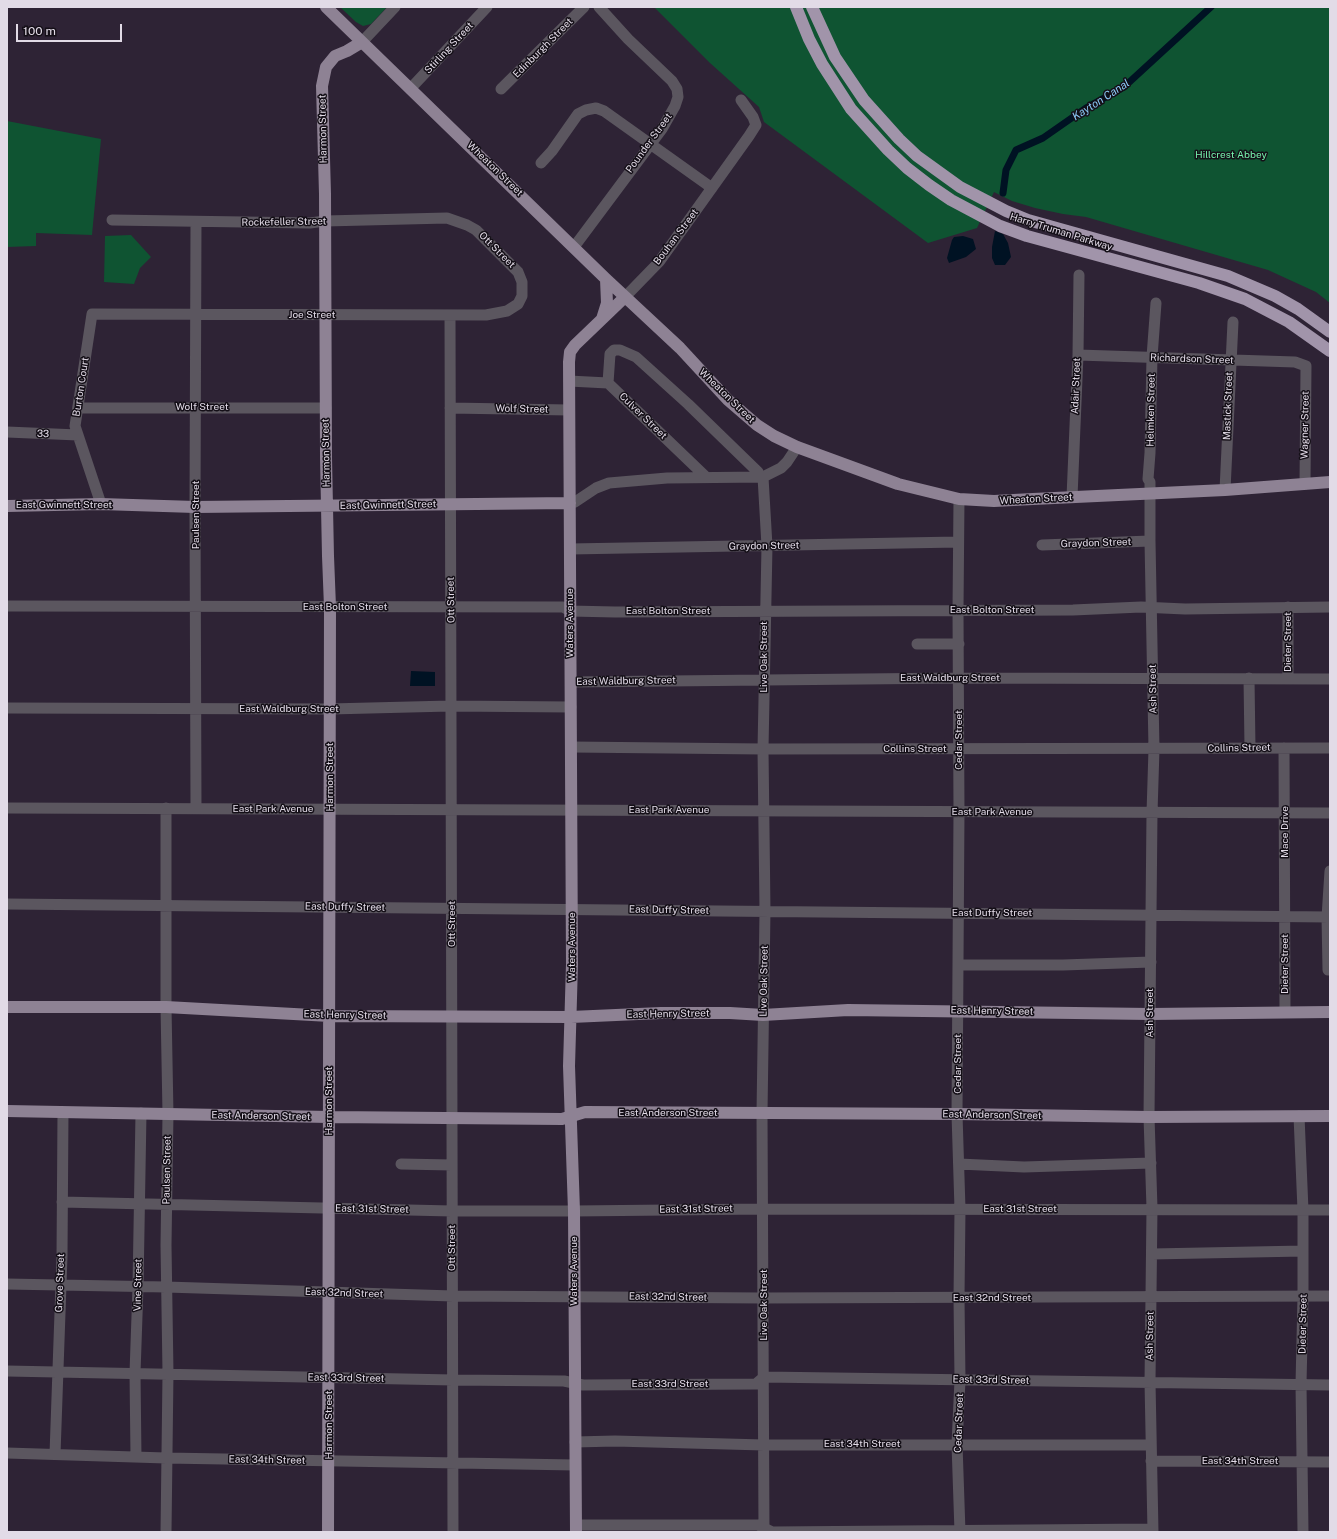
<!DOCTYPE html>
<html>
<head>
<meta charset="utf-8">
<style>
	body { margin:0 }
	#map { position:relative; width:1337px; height:1539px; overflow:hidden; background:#2e2335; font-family:"Public Sans",sans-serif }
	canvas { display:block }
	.frame { position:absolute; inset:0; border:8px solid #e2dbe7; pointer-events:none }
	.scale { position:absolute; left:16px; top:24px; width:106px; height:18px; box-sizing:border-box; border:2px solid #e2dbe7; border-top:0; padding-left:5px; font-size:12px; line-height:14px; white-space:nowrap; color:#e2dbe7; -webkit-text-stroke:3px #140f17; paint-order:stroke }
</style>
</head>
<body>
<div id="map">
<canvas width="1337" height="1539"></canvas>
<div class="frame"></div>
<div class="scale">100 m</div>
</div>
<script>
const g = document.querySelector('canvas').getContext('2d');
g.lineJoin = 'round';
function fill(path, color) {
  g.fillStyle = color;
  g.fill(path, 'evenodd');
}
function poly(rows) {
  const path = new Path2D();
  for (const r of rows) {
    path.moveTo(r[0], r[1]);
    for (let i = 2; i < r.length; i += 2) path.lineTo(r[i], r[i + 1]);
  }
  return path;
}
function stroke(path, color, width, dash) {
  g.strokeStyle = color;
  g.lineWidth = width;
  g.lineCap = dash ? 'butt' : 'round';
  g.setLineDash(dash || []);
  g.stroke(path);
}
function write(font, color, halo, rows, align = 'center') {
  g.font = font + ' "Public Sans",sans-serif';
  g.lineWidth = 3;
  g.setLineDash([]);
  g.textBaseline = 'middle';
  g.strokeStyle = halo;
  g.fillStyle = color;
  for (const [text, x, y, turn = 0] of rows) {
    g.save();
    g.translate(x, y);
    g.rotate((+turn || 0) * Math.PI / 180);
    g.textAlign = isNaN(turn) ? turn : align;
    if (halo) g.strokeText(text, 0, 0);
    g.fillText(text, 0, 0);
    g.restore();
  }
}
fill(poly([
	[340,7,387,7,371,24,363,26,356,22],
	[654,7,1330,7,1330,303,1316,292,1268,270,1086,217,1063,214,1035,208,1012,201,994,192,977,228,928,243,764,122,759,107,710,63],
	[7,121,101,139,92,235,36,233,36,246,7,247],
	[131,235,151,257,140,268,134,284,104,282,105,236]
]), '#0f5432');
fill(poly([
	[995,231,1003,234,1008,243,1011,257,1005,265,995,265,992,258,992,247],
	[963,236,973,239,976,249,966,257,949,263,947,258,952,240,954,237],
	[411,671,435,672,435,686,410,686]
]), '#001223');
stroke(poly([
	[1003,193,1006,170,1016,150,1043,138,1086,108,1124,87,1211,7]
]), '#001223', 7);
stroke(poly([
	[362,42,395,7],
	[411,88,487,7],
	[501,89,584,7],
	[541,163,552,151,578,114,586,110,596,108,604,111,712,188],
	[574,247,662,129,675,106,678,97,677,89,672,81,628,39,599,7],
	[625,297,659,262,749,136,756,125,753,117,741,100],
	[450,315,453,1532],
	[1078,355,1295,362,1306,366,1305,484],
	[569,381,608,383,706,477],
	[608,383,610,354,614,350,620,350,636,357,688,404,758,472,759,477],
	[78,408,326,408],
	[450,408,569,410],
	[7,432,78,435],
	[763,477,767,546,763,749,765,911,762,1113,764,1532],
	[1225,490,1233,322],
	[1072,497,1078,355,1079,275],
	[959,499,958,610,959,812,957,1114,960,1209,959,1298,960,1380,957,1444,960,1532],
	[570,503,575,502,596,488,609,483,667,478,763,477,781,468,787,462,797,447],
	[101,504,75,426,92,314,486,315,507,311,518,304,522,296,522,282,518,272,476,230,467,225,447,218,325,221,310,223,112,220],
	[1042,545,1150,541],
	[570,549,958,542],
	[7,606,563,607,570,611,615,612,1073,610,1141,607,1185,609,1330,607],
	[917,644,959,644],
	[1249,678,1250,748],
	[1288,678,1288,607],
	[571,682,959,678,1330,679],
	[7,708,330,709,450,706,571,707],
	[572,747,763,749,1330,748],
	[1284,748,1285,1012],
	[7,808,1330,813],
	[166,808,166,1007,168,1114,166,1245,168,1373,166,1532],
	[196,808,195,507,196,222],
	[1330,871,1327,917,1328,970,1330,970],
	[7,904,1330,917],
	[958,965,1063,965,1151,962],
	[1299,1116,1303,1210,1303,1296,1301,1384,1303,1532],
	[401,1164,452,1165],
	[959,1164,1024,1167,1151,1163],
	[62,1202,452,1211,574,1211,763,1209,1330,1210],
	[1152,1254,1303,1251],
	[7,1284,166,1287,453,1296,763,1298,1330,1296],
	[7,1371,453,1380,564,1381,583,1385,756,1384,764,1377,1330,1385],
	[575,1442,615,1441,764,1445,1150,1445],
	[7,1453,166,1458,575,1465],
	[55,1454,62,1256,63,1112],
	[136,1457,135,1373,138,1287,141,1113],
	[1151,1461,1330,1462],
	[576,1525,758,1525,772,1532,1153,1529],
	[1153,1532,1150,1382,1152,1208,1149,1117,1152,813,1154,749,1150,541,1150,482,1148,479,1150,453,1152,357,1156,303]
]), '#5b565f', 11);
stroke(poly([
	[326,7,606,279,680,348,728,400,757,425,774,436,797,447,898,484,959,499,994,501,1033,499,1225,490,1330,482],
	[602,319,607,303,606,279],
	[7,506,101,504,195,507,570,503],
	[7,1007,166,1007,330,1016,571,1017,661,1013,730,1013,763,1015,848,1010,1150,1014,1330,1012],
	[7,1111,329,1117,562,1119,585,1112,957,1114,1149,1117,1330,1116],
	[328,1532,330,607,328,556,326,457,325,194,322,86,326,67,335,56,347,51,362,42],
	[576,1532,574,1211,569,1066,572,964,569,362,570,352,575,345,625,297]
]), '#8e8294', 12);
stroke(poly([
	[796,7,809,39,822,64,851,109,888,150,907,168,929,185,951,200,1000,226,1027,236,1199,283,1245,299,1289,322,1330,351],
	[812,7,835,57,864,100,899,139,917,156,960,187,1006,211,1028,220,1228,276,1275,296,1298,309,1330,332]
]), '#a194aa', 12);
write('10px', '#e2dbe7', '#140f17', [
	["Stirling Street",449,48,-47],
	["Edinburgh Street",543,48,-45],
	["Harmon Street",323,129,-91],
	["Pounder Street",649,143,-54],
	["Wheaton Street",495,169,44],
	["Rockefeller Street",284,222,-1],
	["Harry Truman Parkway",1061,232,17],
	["Bouhan Street",676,237,-53],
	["Ott Street",497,250,45],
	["Joe Street",312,315],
	["Richardson Street",1192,359,2],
	["Adair Street",1076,386,-88],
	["Burton Court",81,387,-81],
	["Wheaton Street",727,396,44],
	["Mastick Street",1228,406,-88],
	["Wolf Street",202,407],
	["Wolf Street",522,409,1],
	["Helmken Street",1151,410,-89],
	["Culver Street",643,416,44],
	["Wagner Street",1305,425,-89],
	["33",43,434,2],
	["Harmon Street",326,453,-91],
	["Wheaton Street",1036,499,-3],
	["East Gwinnett Street",64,505],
	["East Gwinnett Street",388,505,-1],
	["Paulsen Street",196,515,-90],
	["Graydon Street",1096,543,-2],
	["Graydon Street",764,546,-1],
	["Ott Street",451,600,-91],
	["East Bolton Street",345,607],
	["East Bolton Street",992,610],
	["East Bolton Street",668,611],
	["Waters Avenue",570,623,-90],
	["Dieter Street",1288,642,-90],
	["Live Oak Street",764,657,-90],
	["East Waldburg Street",950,678],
	["East Waldburg Street",626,681,-1],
	["Ash Street",1153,689,-91],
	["East Waldburg Street",289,709],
	["Cedar Street",959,740,-90],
	["Collins Street",1239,748,-1],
	["Collins Street",915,749],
	["Harmon Street",330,777,-90],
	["East Park Avenue",273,809],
	["East Park Avenue",669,810],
	["East Park Avenue",992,812],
	["Mace Drive",1285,832,-90],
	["East Duffy Street",345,907,1],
	["East Duffy Street",669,910,1],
	["East Duffy Street",992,913],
	["Ott Street",452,924,-90],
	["Waters Avenue",572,947,-90],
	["Dieter Street",1285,964,-90],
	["Live Oak Street",764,981,-89],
	["East Henry Street",992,1011,1],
	["Ash Street",1150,1013,-90],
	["East Henry Street",668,1014,-1],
	["East Henry Street",345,1015,1],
	["Cedar Street",958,1064,-90],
	["Harmon Street",329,1101,-90],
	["East Anderson Street",668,1113],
	["East Anderson Street",992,1115,1],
	["East Anderson Street",261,1116,1],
	["Paulsen Street",167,1170,-89],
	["East 31st Street",372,1209,1],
	["East 31st Street",696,1209,-1],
	["East 31st Street",1020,1209],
	["Ott Street",452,1248,-90],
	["Waters Avenue",574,1271,-90],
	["Grove Street",60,1283,-88],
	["Vine Street",138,1285,-89],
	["East 32nd Street",344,1293,2],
	["East 32nd Street",668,1297,1],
	["East 32nd Street",992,1298],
	["Live Oak Street",764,1305,-90],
	["Dieter Street",1303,1324,-89],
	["Ash Street",1150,1336,-89],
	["East 33rd Street",346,1378,1],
	["East 33rd Street",991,1380,1],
	["East 33rd Street",670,1384],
	["Cedar Street",959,1423,-88],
	["Harmon Street",329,1425,-90],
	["East 34th Street",862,1444],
	["East 34th Street",267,1460,1],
	["East 34th Street",1240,1461]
]);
write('10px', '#76f5ae', '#140f17', [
	["Hillcrest Abbey",1231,155]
]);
write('italic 11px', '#8bcaf7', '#140f17', [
	["Kayton Canal",1101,100,-33]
]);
</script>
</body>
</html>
